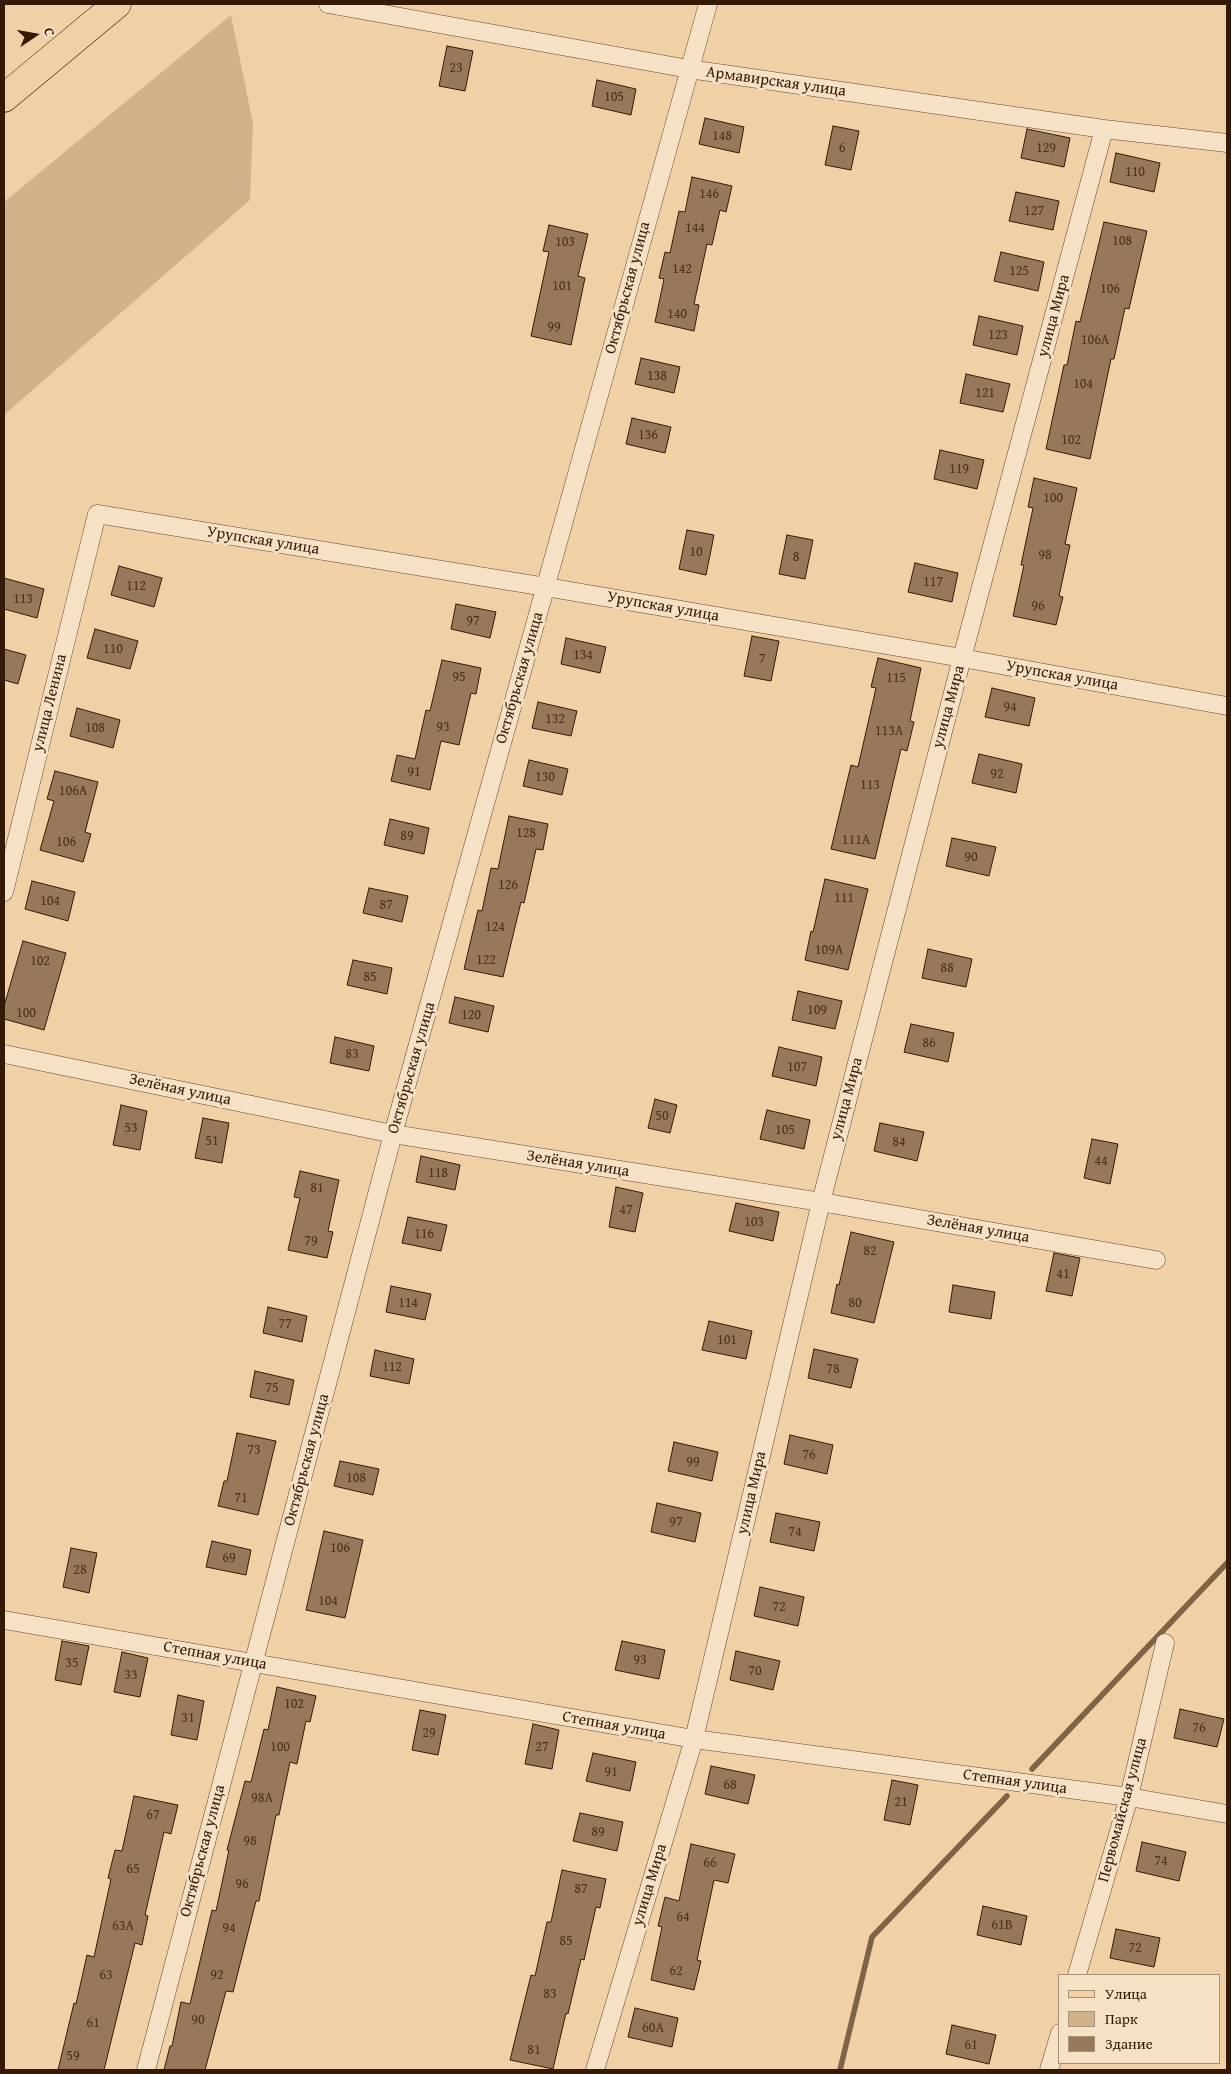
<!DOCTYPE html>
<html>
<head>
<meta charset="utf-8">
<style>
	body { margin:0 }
	#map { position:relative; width:1231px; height:2074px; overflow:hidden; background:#f0d1a6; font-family:"Gentium Book Plus",serif }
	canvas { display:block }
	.frame { position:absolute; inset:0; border:5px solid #351a08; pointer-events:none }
	.legend { position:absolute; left:1058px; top:1974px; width:162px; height:90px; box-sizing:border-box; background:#f5e1c5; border:1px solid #a89179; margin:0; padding:6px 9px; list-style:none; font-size:15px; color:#351a08 }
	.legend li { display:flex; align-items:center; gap:10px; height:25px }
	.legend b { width:25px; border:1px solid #a89179 }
	.north { position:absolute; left:10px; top:10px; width:50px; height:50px; -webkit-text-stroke:4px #f5e1c5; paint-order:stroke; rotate:78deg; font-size:14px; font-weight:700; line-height:20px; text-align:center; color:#351a08 }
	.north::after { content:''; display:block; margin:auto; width:18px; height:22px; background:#351a08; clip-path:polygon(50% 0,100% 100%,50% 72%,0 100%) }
</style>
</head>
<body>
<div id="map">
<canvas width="1231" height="2074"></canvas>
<div class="frame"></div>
<ul class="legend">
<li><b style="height:6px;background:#f0d1a6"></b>Улица</li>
<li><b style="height:14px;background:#d0b28b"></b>Парк</li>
<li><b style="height:14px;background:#96795a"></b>Здание</li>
</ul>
<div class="north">С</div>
</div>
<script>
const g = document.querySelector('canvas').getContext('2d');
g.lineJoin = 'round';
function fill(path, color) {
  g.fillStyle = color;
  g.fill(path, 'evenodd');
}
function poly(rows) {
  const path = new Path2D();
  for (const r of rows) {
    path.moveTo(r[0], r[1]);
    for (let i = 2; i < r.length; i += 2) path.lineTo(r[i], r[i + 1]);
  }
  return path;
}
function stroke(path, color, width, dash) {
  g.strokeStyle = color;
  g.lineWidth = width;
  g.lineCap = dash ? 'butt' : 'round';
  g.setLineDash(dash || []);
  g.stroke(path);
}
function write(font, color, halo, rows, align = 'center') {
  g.font = font + ' "Gentium Book Plus",serif';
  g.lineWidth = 5;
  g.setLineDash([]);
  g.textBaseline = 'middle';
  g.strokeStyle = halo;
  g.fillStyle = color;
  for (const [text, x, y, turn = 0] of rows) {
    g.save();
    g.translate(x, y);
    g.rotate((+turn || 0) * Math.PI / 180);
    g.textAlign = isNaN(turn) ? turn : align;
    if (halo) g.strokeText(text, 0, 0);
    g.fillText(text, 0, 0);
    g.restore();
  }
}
fill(poly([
	[231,15,253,124,250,200,4,415,4,202]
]), '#d0b28b');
stroke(poly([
	[1032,1769,1227,1563],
	[840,2070,872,1937,1007,1796]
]), '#7f6346', 5.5);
const building = poly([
	[447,46,473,51,465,91,439,86,447,46],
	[597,80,636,89,631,115,592,106,597,80],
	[705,118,744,127,739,153,699,144,705,118],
	[833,126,859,131,851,170,825,165,833,126],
	[1027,129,1070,138,1064,167,1021,158,1027,129],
	[1116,153,1160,163,1154,192,1110,182,1116,153],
	[692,177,732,186,726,212,720,210,712,245,707,244,694,304,699,305,694,331,655,322,664,279,659,278,665,252,670,253,679,211,685,212,692,177],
	[1016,192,1059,201,1053,230,1009,221,1016,192],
	[1104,222,1147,231,1129,309,1125,308,1114,359,1111,359,1090,459,1046,449,1064,365,1067,365,1076,321,1080,322,1104,222],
	[549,225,588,234,578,276,585,278,571,345,531,336,549,252,543,251,549,225],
	[1001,252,1044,262,1038,291,994,281,1001,252],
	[979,316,1023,326,1017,355,973,345,979,316],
	[641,358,680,367,674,393,635,384,641,358],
	[966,374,1010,384,1003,412,960,403,966,374],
	[632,418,671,427,665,453,626,444,632,418],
	[940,450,984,460,977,489,934,479,940,450],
	[1034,478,1077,488,1065,544,1070,545,1059,596,1063,597,1056,625,1013,616,1024,565,1021,565,1033,508,1028,507,1034,478],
	[687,530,714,535,706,575,679,569,687,530],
	[787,535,813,540,805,579,779,574,787,535],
	[915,563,958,573,952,602,908,592,915,563],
	[119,566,162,578,154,607,111,595,119,566],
	[4,578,44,589,37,618,4,609,4,578],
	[456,604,496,612,490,638,451,629,456,604],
	[95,629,138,641,130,669,87,658,95,629],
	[752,636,779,641,771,681,744,676,752,636],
	[566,638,606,647,600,673,561,664,566,638],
	[4,649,26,655,18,684,4,680,4,649],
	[878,658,921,668,910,721,914,722,907,751,901,749,875,859,831,849,851,765,858,767,876,688,871,687,878,658],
	[442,660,481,668,476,694,471,693,459,745,441,741,430,790,391,781,397,755,415,759,426,710,430,711,442,660],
	[992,688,1035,698,1029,726,985,717,992,688],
	[538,702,577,711,571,736,532,728,538,702],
	[77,708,120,720,113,748,70,736,77,708],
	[979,754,1022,764,1016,793,972,783,979,754],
	[529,760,568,769,562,795,523,786,529,760],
	[55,771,98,782,85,832,91,834,83,862,40,850,54,801,47,799,55,771],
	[509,816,548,824,543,850,536,849,524,903,521,902,503,977,464,969,478,910,482,911,491,868,498,869,509,816],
	[390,819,429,828,424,854,384,845,390,819],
	[952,838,996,847,989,876,946,866,952,838],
	[825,879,868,889,848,970,805,960,811,931,813,932,825,879],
	[32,881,75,892,68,921,25,909,32,881],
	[369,888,408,896,402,922,363,913,369,888],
	[23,941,66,953,44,1030,4,1019,4,1006,23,941],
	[928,949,972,959,966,987,922,978,928,949],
	[353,960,392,968,387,994,347,985,353,960],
	[798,991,842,1001,835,1029,792,1020,798,991],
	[455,997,494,1006,488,1032,449,1023,455,997],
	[911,1024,954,1033,948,1062,904,1052,911,1024],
	[335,1037,374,1046,369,1071,330,1063,335,1037],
	[779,1047,822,1057,816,1086,772,1076,779,1047],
	[655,1099,677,1105,670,1133,648,1128,655,1099],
	[121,1105,147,1111,140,1150,113,1145,121,1105],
	[767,1110,810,1120,804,1149,760,1139,767,1110],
	[203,1118,229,1123,222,1163,195,1158,203,1118],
	[880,1123,924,1132,917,1161,874,1151,880,1123],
	[1092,1139,1118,1144,1110,1184,1084,1178,1092,1139],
	[421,1156,460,1165,455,1190,416,1182,421,1156],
	[300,1171,339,1180,328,1231,333,1232,327,1258,288,1250,300,1198,294,1197,300,1171],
	[616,1187,643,1193,635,1232,609,1227,616,1187],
	[736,1203,779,1212,773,1241,729,1231,736,1203],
	[408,1217,447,1225,441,1251,402,1243,408,1217],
	[851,1232,894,1242,874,1323,831,1313,837,1284,839,1285,851,1232],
	[1054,1253,1080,1258,1072,1296,1046,1291,1054,1253],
	[953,1285,995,1292,991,1319,949,1312,953,1285],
	[391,1286,431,1294,425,1320,386,1312,391,1286],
	[268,1307,307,1316,302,1342,263,1333,268,1307],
	[709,1321,752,1331,746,1359,702,1350,709,1321],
	[814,1349,858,1359,851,1388,808,1378,814,1349],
	[375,1350,414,1359,409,1384,370,1376,375,1350],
	[255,1371,294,1380,289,1405,250,1397,255,1371],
	[237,1433,276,1441,258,1515,218,1506,224,1481,227,1481,237,1433],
	[790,1435,833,1445,827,1474,784,1464,790,1435],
	[674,1442,718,1452,712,1481,668,1471,674,1442],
	[340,1461,379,1469,373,1495,334,1486,340,1461],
	[657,1503,701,1513,695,1542,651,1532,657,1503],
	[776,1513,820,1522,814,1551,770,1542,776,1513],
	[324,1531,363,1540,345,1618,306,1610,324,1531],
	[212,1541,251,1550,246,1575,206,1567,212,1541],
	[71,1548,97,1553,89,1593,63,1587,71,1548],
	[760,1587,804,1597,798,1626,754,1616,760,1587],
	[62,1641,89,1646,81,1685,55,1680,62,1641],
	[622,1641,665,1650,659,1679,615,1670,622,1641],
	[736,1651,780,1661,773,1690,730,1680,736,1651],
	[122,1652,148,1658,140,1697,114,1692,122,1652],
	[277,1687,316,1696,310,1722,306,1721,297,1764,290,1762,279,1815,276,1815,259,1901,256,1901,233,1992,226,1991,205,2070,164,2070,170,2046,172,2046,181,2002,190,2004,212,1910,216,1911,229,1850,227,1850,245,1781,251,1782,264,1729,268,1730,277,1687],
	[178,1695,204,1701,197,1740,171,1735,178,1695],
	[1180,1709,1224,1719,1217,1747,1174,1738,1180,1709],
	[420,1710,446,1715,438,1755,412,1750,420,1710],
	[533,1724,559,1730,552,1769,525,1764,533,1724],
	[593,1753,636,1762,630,1791,586,1781,593,1753],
	[711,1766,755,1775,748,1804,705,1794,711,1766],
	[892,1780,918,1785,910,1825,884,1820,892,1780],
	[134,1796,178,1805,171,1834,164,1832,145,1915,148,1916,142,1945,135,1943,104,2070,58,2070,74,2003,76,2004,87,1955,94,1957,111,1879,108,1878,115,1850,122,1851,134,1796],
	[580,1813,623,1822,617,1851,573,1841,580,1813],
	[1142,1842,1186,1852,1179,1881,1136,1871,1142,1842],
	[691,1844,735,1854,728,1883,714,1880,697,1960,701,1961,694,1990,651,1980,662,1927,658,1926,665,1897,679,1901,691,1844],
	[562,1870,606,1879,600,1908,596,1907,584,1960,581,1959,568,2014,566,2013,553,2069,510,2060,531,1975,535,1976,547,1922,551,1922,562,1870],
	[983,1906,1027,1916,1021,1945,977,1935,983,1906],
	[1116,1929,1160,1938,1154,1967,1110,1958,1116,1929],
	[635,2008,678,2018,672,2047,628,2037,635,2008],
	[952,2025,996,2035,989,2064,946,2054,952,2025]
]);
fill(building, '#96795a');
stroke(building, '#351a08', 1);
const minor = poly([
	[328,4,689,69,1104,129,1227,143],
	[4,892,97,514,546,587,962,658,1227,706],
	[4,1054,393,1134,821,1202,1156,1260],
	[4,1620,694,1739,1129,1797,1227,1814],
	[1077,1975,1129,1797,1165,1643],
	[146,2070,393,1134,708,4],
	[595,2070,694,1739,821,1202,962,658,1104,129],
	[1049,2070,1060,2033]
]);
const primary = poly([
	[4,98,117,4]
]);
stroke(minor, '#644830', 19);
stroke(primary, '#351a08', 29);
stroke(minor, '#f5e1c5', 18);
stroke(primary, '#f0d1a6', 28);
write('14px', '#4d321c', null, [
	["23",456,68],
	["105",614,97],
	["148",722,136],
	["6",842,148],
	["129",1046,148],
	["110",1135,172],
	["146",709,194],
	["127",1034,211],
	["144",695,228],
	["108",1122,241],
	["103",565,242],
	["142",682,269],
	["125",1019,271],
	["101",562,286],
	["106",1110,289],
	["140",677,314],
	["99",554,327],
	["123",998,335],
	["106А",1095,340],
	["138",657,376],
	["104",1083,384],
	["121",985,393],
	["136",648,435],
	["102",1071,440],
	["119",959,469],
	["100",1053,498],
	["10",696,552],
	["98",1045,555],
	["8",796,557],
	["117",933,582],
	["112",136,586],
	["113",23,599],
	["96",1038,606],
	["97",473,621],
	["110",113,649],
	["134",583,655],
	["7",762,659],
	["95",459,677],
	["115",896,678],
	["94",1010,707],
	["132",555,719],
	["93",443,727],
	["108",95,728],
	["113А",889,731],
	["91",414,772],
	["92",997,774],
	["130",545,777],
	["113",870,785],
	["106А",73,791],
	["128",526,833],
	["89",407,836],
	["111А",856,840],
	["106",66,842],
	["90",971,857],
	["126",508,885],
	["111",844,898],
	["104",50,901],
	["87",386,905],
	["124",495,927],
	["109А",829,950],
	["122",486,960],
	["102",40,961],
	["88",947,968],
	["85",370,977],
	["109",817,1010],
	["100",26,1013],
	["120",471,1015],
	["86",929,1043],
	["83",352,1054],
	["107",797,1067],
	["50",662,1116],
	["53",131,1128],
	["105",785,1130],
	["51",212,1141],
	["84",899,1142],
	["44",1101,1161],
	["118",438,1173],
	["81",317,1188],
	["47",626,1210],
	["103",754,1222],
	["116",424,1234],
	["79",311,1241],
	["82",870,1251],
	["41",1063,1274],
	["114",408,1303],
	["80",855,1303],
	["77",285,1324],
	["101",727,1340],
	["112",392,1367],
	["78",833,1369],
	["75",272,1388],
	["73",254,1450],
	["76",809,1455],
	["99",693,1462],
	["108",356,1478],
	["71",241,1498],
	["97",676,1522],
	["74",795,1532],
	["106",340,1548],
	["69",229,1558],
	["28",80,1570],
	["104",328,1601],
	["72",779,1607],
	["93",640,1660],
	["35",72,1663],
	["70",755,1671],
	["33",131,1675],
	["102",294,1704],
	["31",188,1718],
	["76",1199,1728],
	["29",429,1733],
	["100",280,1747],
	["27",542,1747],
	["91",611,1772],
	["68",730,1785],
	["98А",262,1798],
	["21",901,1802],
	["67",153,1815],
	["89",598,1832],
	["98",250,1841],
	["74",1161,1861],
	["66",710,1863],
	["65",133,1869],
	["96",242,1884],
	["87",581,1889],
	["64",683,1917],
	["61В",1002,1925],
	["63А",123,1926],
	["94",229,1928],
	["85",566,1941],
	["72",1135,1948],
	["62",676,1971],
	["63",106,1975],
	["92",217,1975],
	["83",550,1994],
	["90",198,2020],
	["61",93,2023],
	["60А",653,2028],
	["61",971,2045],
	["81",534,2050],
	["59",73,2056]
]);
write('16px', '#351a08', '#f5e1c5', [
	["Армавирская улица",776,82,8],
	["Октябрьская улица",628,288,-75],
	["улица Мира",1054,316,-75],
	["Урупская улица",263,541,9],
	["Урупская улица",663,607,10],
	["Урупская улица",1062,676,10],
	["Октябрьская улица",520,678,-74],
	["улица Ленина",50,703,-76],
	["улица Мира",949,707,-75],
	["Октябрьская улица",412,1068,-74],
	["Зелёная улица",180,1090,12],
	["улица Мира",847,1099,-75],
	["Зелёная улица",578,1164,9],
	["Зелёная улица",978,1229,10],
	["Октябрьская улица",307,1460,-75],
	["улица Мира",752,1493,-77],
	["Степная улица",215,1656,10],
	["Степная улица",614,1726,10],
	["Степная улица",1015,1782,8],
	["Первомайская улица",1123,1810,-75],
	["Октябрьская улица",203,1851,-75],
	["улица Мира",650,1885,-73]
]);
</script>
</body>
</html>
